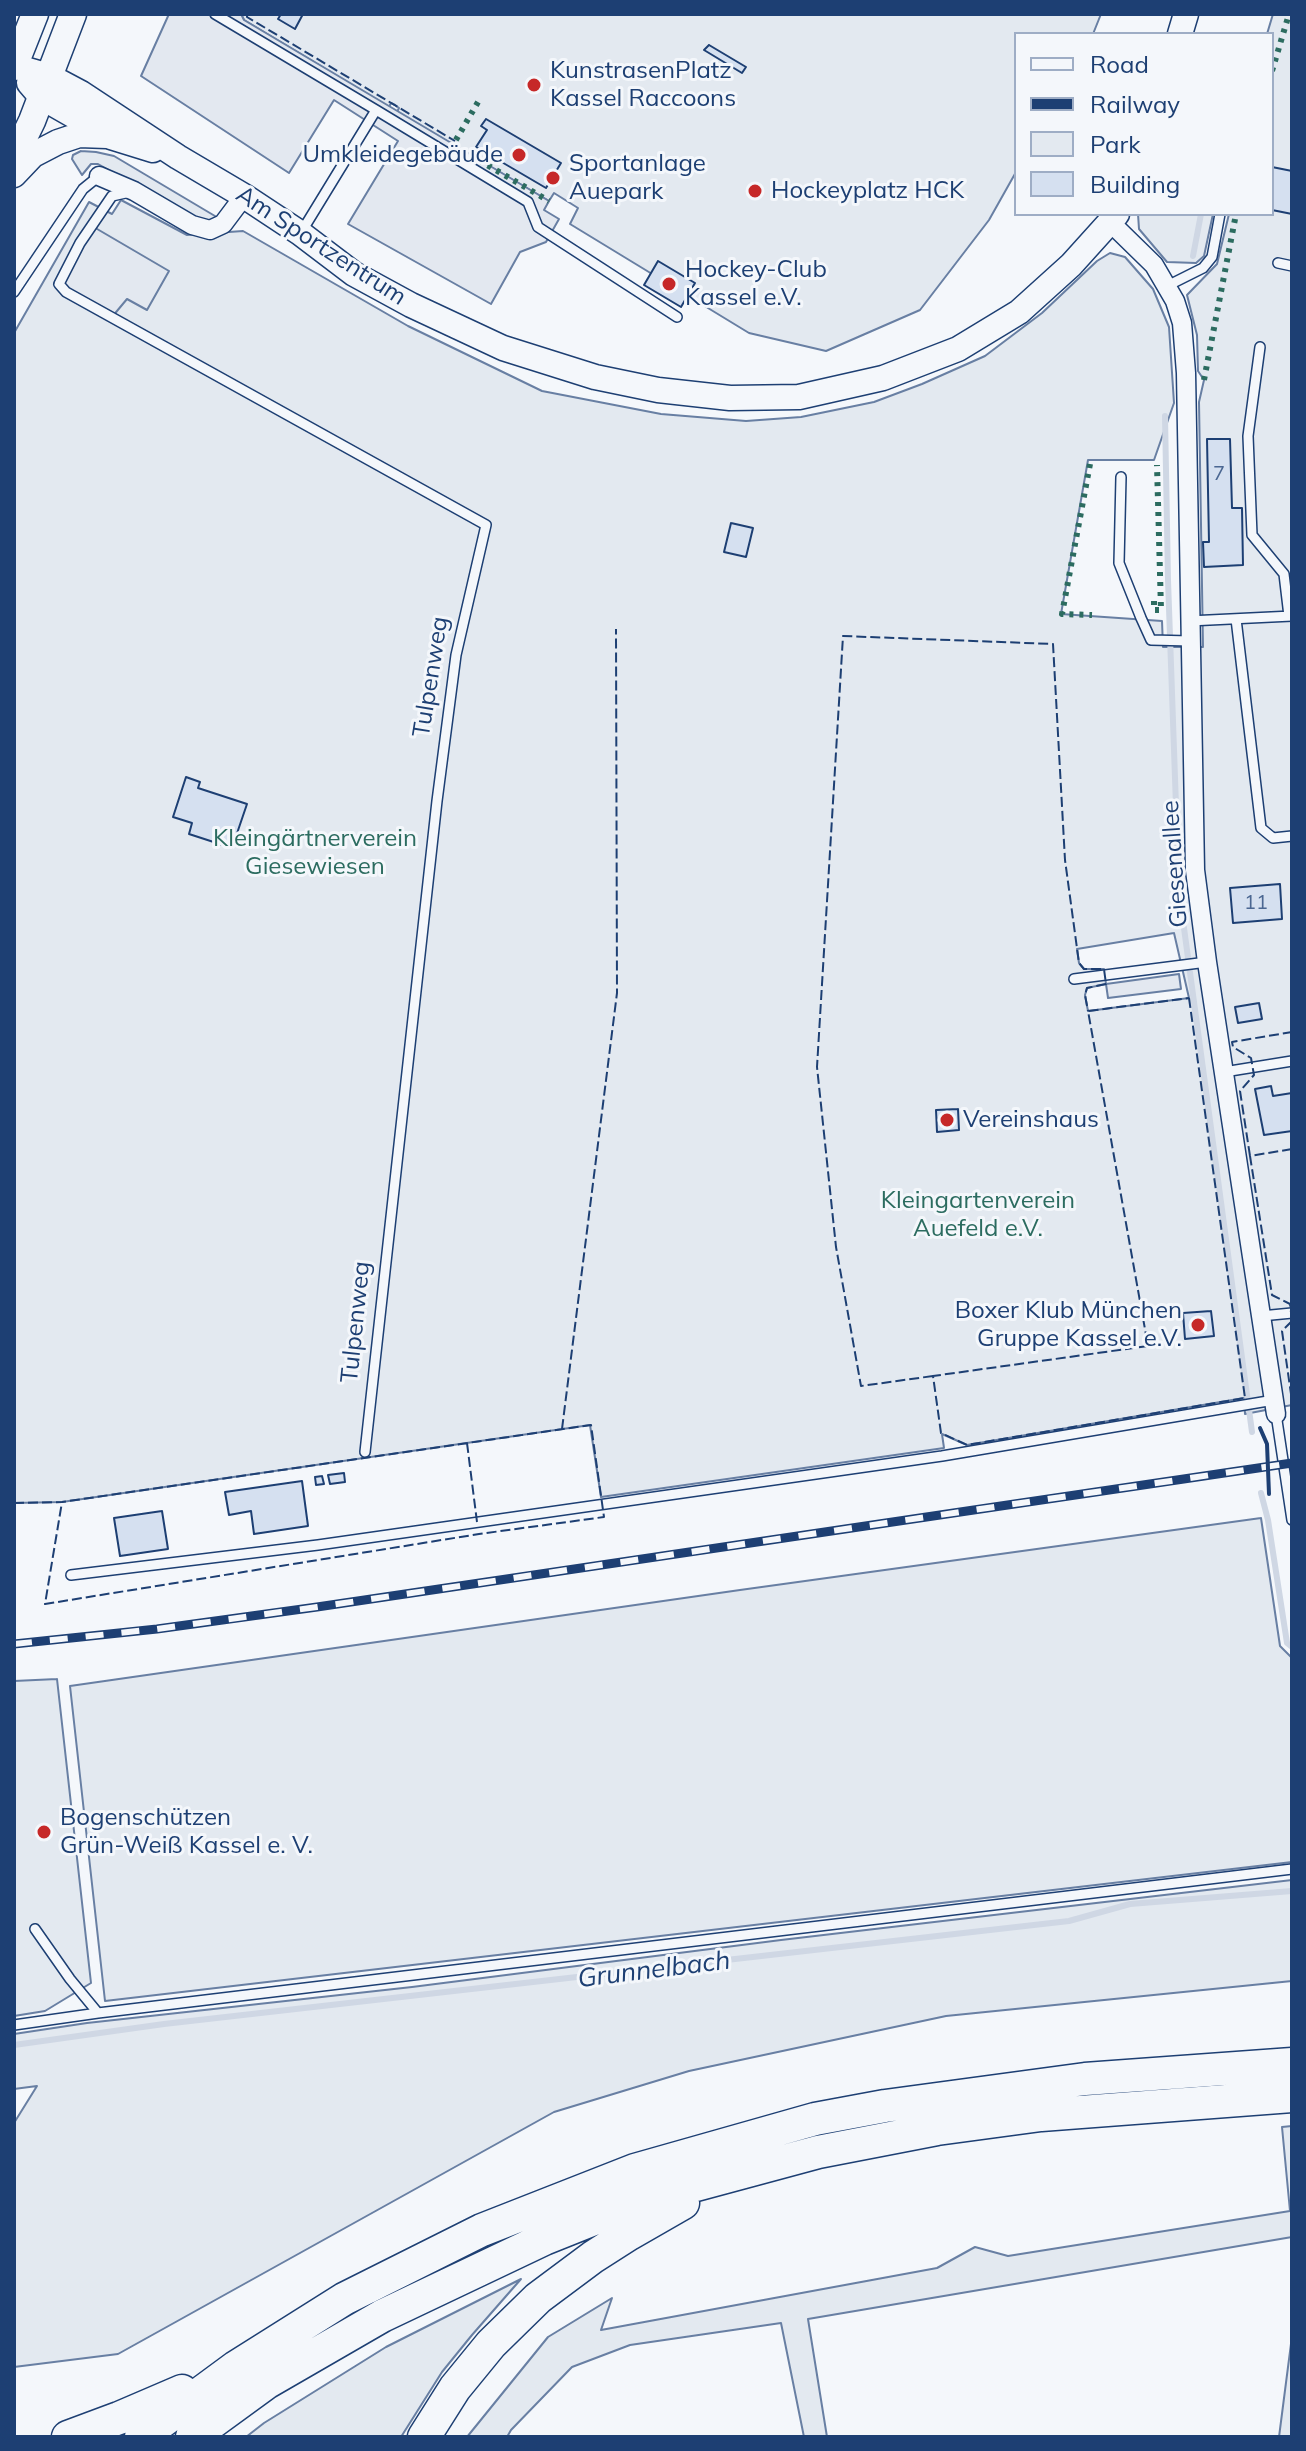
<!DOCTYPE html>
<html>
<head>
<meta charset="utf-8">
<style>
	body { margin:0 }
	#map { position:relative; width:1306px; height:2451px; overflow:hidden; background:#f4f7fb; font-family:Mulish,sans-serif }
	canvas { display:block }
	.frame { position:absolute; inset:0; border:16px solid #1d3f73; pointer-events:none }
	.legend { position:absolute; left:1014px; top:32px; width:260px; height:184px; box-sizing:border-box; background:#f4f7fb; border:2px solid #9eadc5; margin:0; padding:10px 14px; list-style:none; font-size:24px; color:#1d3f73 }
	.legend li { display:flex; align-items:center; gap:16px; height:40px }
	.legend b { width:40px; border:2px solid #9eadc5 }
</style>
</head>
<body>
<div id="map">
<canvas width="1306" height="2451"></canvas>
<div class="frame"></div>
<ul class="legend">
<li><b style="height:10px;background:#f4f7fb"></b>Road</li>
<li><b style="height:10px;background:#1d3f73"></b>Railway</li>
<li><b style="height:22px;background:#e3e9f0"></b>Park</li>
<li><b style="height:22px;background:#d5e0f0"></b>Building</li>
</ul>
</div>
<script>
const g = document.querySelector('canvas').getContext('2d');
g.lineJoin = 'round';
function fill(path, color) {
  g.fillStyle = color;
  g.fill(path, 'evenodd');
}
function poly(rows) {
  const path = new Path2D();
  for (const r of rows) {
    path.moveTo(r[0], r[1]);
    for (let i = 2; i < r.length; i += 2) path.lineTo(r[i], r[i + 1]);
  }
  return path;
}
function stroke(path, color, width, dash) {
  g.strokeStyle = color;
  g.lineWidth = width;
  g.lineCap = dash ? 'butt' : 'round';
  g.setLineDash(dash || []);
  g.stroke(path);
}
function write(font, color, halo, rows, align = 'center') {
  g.font = font + ' Mulish,sans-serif';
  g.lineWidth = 6;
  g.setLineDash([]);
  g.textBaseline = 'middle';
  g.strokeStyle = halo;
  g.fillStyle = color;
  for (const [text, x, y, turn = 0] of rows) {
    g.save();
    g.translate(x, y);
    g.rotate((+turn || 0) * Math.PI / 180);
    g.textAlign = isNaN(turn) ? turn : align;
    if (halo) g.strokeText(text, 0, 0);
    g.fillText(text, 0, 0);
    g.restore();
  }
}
const green = poly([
	[241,14,1101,14,1093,34,1016,34,1016,172,989,220,920,310,826,351,749,333,570,224,578,208,554,193,549,201,397,112,399,108,395,105,391,103,389,107,244,20,241,14],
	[1273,14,1292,14,1292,1405,1245,1414,1244,1398,967,1445,942,1434,944,1448,601,1497,590,1425,62,1502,14,1503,14,333,89,202,112,214,121,200,187,235,243,231,408,326,542,391,661,414,746,421,801,417,874,402,922,384,985,356,1042,313,1097,261,1110,253,1125,257,1153,289,1169,327,1174,403,1154,460,1088,460,1061,614,1162,621,1163,647,1203,647,1199,402,1204,380,1198,371,1197,335,1187,295,1217,264,1229,214,1272,214,1272,34,1267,34,1273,14],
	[1174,933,1189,998,1088,1011,1085,995,1087,988,1106,984,1104,969,1084,969,1079,963,1077,949,1174,933],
	[81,151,96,152,114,156,220,219,202,222,98,164,91,164,82,175,72,159,73,155,81,151],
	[1138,214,1213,214,1204,256,1196,263,1167,262,1139,229,1138,214],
	[1261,1518,1280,1646,1292,1658,1292,1862,105,2001,70,1686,740,1590,1261,1518],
	[57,1679,91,1983,45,2011,14,2016,14,1681,57,1679],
	[1292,1880,1292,1981,946,2016,689,2071,554,2112,118,2354,14,2367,14,2123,37,2086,14,2089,14,2034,87,2023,412,1987,781,1940,1292,1880],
	[1292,2126,1292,2237,808,2319,827,2437,804,2437,781,2323,630,2345,572,2367,511,2430,507,2437,467,2437,548,2337,612,2298,601,2330,937,2268,975,2247,1008,2256,1290,2211,1282,2127,1292,2126],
	[521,2279,472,2335,442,2372,401,2437,246,2437,264,2423,386,2347,521,2279],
	[1292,2336,1292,2437,1279,2437,1292,2336]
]);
fill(green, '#e3e9f0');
stroke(green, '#687fa3', 2);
const parking = poly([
	[169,14,241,14,244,20,549,201,544,210,559,219,546,242,520,252,491,304,348,224,398,141,334,100,289,173,141,76,169,14],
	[92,226,169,271,147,310,127,299,112,317,66,292,62,275,92,226],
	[1179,974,1181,989,1108,998,1106,984,1179,974]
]);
fill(parking, '#e3e8f0');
stroke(parking, '#687fa3', 2);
stroke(poly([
	[1193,256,1201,214],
	[1165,416,1168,580,1179,891,1252,1432],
	[1261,1493,1268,1520,1287,1643,1292,1647],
	[14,2045,164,2024,1069,1921,1130,1904,1292,1891]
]), '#cfd7e4', 6);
const building = poly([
	[281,14,303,14,295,29,278,19,281,14],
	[709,45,746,67,742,73,704,50,709,45],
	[486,119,561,163,546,188,476,147,487,130,481,126,486,119],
	[1272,167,1292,171,1292,214,1272,210,1272,167],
	[658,261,695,283,681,307,644,285,658,261],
	[1207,439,1230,439,1232,508,1242,508,1243,565,1204,567,1203,542,1209,542,1207,439],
	[731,523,753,528,746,557,724,552,731,523],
	[186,777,200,782,198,788,247,804,232,848,189,834,192,823,173,817,186,777],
	[1280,884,1282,919,1233,923,1230,888,1280,884],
	[1259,1003,1262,1019,1238,1023,1235,1007,1259,1003],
	[1271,1086,1273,1096,1292,1093,1292,1131,1264,1135,1255,1089,1271,1086],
	[958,1109,959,1130,937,1132,936,1110,958,1109],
	[1211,1311,1214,1336,1185,1339,1183,1313,1211,1311],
	[344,1473,345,1482,330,1484,328,1475,344,1473],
	[322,1476,324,1484,316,1485,315,1477,322,1476],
	[302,1481,308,1526,254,1534,251,1511,229,1515,225,1492,302,1481],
	[162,1511,168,1549,120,1556,114,1518,162,1511]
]);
fill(building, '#d5e0f0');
stroke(building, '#1d3f73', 2);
const lane = poly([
	[215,14,376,110,302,231],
	[376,110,528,202,538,227,677,317],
	[130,192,112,196,80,243,59,284,66,292,486,525,456,655,437,801,365,1452],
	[1278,263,1292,266],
	[1167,286,1203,268,1212,257,1220,214],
	[14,292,83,189,99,176],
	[1260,347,1248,436,1252,535,1284,574,1289,616],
	[1121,477,1119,563,1141,618,1151,640,1190,641],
	[1236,619,1261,828,1273,838,1292,836],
	[1189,621,1292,616],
	[1074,979,1207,962],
	[1224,1072,1292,1061],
	[1261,1316,1292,1313],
	[1276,1414,1292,1520],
	[71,1575,318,1545,942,1456,1274,1400],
	[35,1929,70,1979,98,2013],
	[14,2025,98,2013,1292,1869]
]);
const street = poly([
	[99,176,134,191,192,225,210,230,223,224,244,196],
	[1111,223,1154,265,1175,301,1182,323,1186,373,1195,870,1207,962,1276,1414]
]);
const secondary = poly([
	[1180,34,1186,14],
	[14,66,49,76,81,93,178,157,244,196,300,233,354,274,411,305,503,348,595,377,658,390,730,398,799,397,883,378,958,349,1019,312,1071,265,1117,214],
	[29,83,41,97,111,137,153,150],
	[14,175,33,155,58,142,79,135,107,136]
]);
const primary = poly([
	[14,67,35,14],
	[14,158,32,121,73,14]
]);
const highway = poly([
	[68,2437,119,2418,182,2391],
	[141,2437,236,2367,344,2299,482,2230,635,2170,815,2119,885,2106,1085,2079,1292,2064],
	[192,2437,266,2383,382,2316,544,2239,624,2207,677,2190,818,2152,937,2129,1041,2115,1292,2096],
	[424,2437,455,2388,491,2344,538,2298,593,2257,629,2234,683,2203]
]);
stroke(lane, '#1d3f73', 12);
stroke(street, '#1d3f73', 21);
stroke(secondary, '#1d3f73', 27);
stroke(primary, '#1d3f73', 29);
stroke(highway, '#1d3f73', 35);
stroke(lane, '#f4f7fb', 9);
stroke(street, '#f4f7fb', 18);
stroke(secondary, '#f4f7fb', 24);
stroke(primary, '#f4f7fb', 26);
stroke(highway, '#f4f7fb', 32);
const rail = poly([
	[14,1644,157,1629,317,1607,1292,1463]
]);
stroke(rail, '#1d3f73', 9);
stroke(rail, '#f4f7fb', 6, [18]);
stroke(poly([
	[1272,71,1289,14],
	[478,102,453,145,549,201],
	[1204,380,1236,214],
	[1090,464,1062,614,1092,615],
	[1154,601,1154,610,1161,610,1157,465]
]), '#2c6c60', 6, [4, 6]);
stroke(poly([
	[247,14,247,17,455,141],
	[1189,998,1245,1398,967,1445,941,1433,933,1376,1148,1346,1088,1011,1189,998],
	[1292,1149,1250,1156,1272,1295,1290,1304,1292,1321],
	[1250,1156,1240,1091,1254,1075,1251,1058,1233,1047,1232,1042,1292,1032],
	[1292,1321,1282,1331,1292,1401],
	[933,1376,861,1386,836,1247,817,1067,843,636,1053,644,1065,860,1079,963,1084,969,1104,969,1106,984,1087,988,1085,995,1088,1011],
	[562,1429,617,993,616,629],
	[467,1443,477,1522],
	[14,1503,62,1502,591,1425,604,1517,479,1534,45,1604,62,1502]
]), '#1d3f73', 2, [10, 4]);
stroke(poly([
	[1260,1428,1267,1444,1269,1494]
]), '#1d3f73', 4);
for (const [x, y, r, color] of [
	[534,85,8,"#c62828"],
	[519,155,8,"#c62828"],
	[553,178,8,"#c62828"],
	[755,191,8,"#c62828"],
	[669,284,8,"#c62828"],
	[947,1120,8,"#c62828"],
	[1198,1325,8,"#c62828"],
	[44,1832,8,"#c62828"]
]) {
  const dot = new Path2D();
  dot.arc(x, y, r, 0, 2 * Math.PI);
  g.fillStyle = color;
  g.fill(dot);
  stroke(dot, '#f4f7fb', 3);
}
write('20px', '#4b6792', null, [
	["7",1219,474],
	["11",1256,903]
]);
write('24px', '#1d3f73', '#f4f7fb', [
	["KunstrasenPlatz",550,71],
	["Kassel Raccoons",550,99],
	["Umkleidegebäude",503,155,"right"],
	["Sportanlage",569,164],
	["Auepark",569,192],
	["Hockeyplatz HCK",771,191],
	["Hockey-Club",685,270],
	["Kassel e.V.",685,298],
	["Vereinshaus",963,1120],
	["Boxer Klub München",1182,1311,"right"],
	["Gruppe Kassel e.V.",1182,1339,"right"],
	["Bogenschützen",60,1818],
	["Grün-Weiß Kassel e. V.",60,1846]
], 'left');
write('24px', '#1d3f73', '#f4f7fb', [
	["Am Sportzentrum",321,246,33],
	["Tulpenweg",431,677,-81],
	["Giesenallee",1175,864,-94],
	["Tulpenweg",356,1322,-84]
]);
write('24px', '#2c6c60', '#f4f7fb', [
	["Kleingärtnerverein",315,839],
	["Giesewiesen",315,867],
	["Kleingartenverein",978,1201],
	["Auefeld e.V.",978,1229]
]);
write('italic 26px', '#1d3f73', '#f4f7fb', [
	["Grunnelbach",654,1970,-7]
]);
</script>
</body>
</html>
